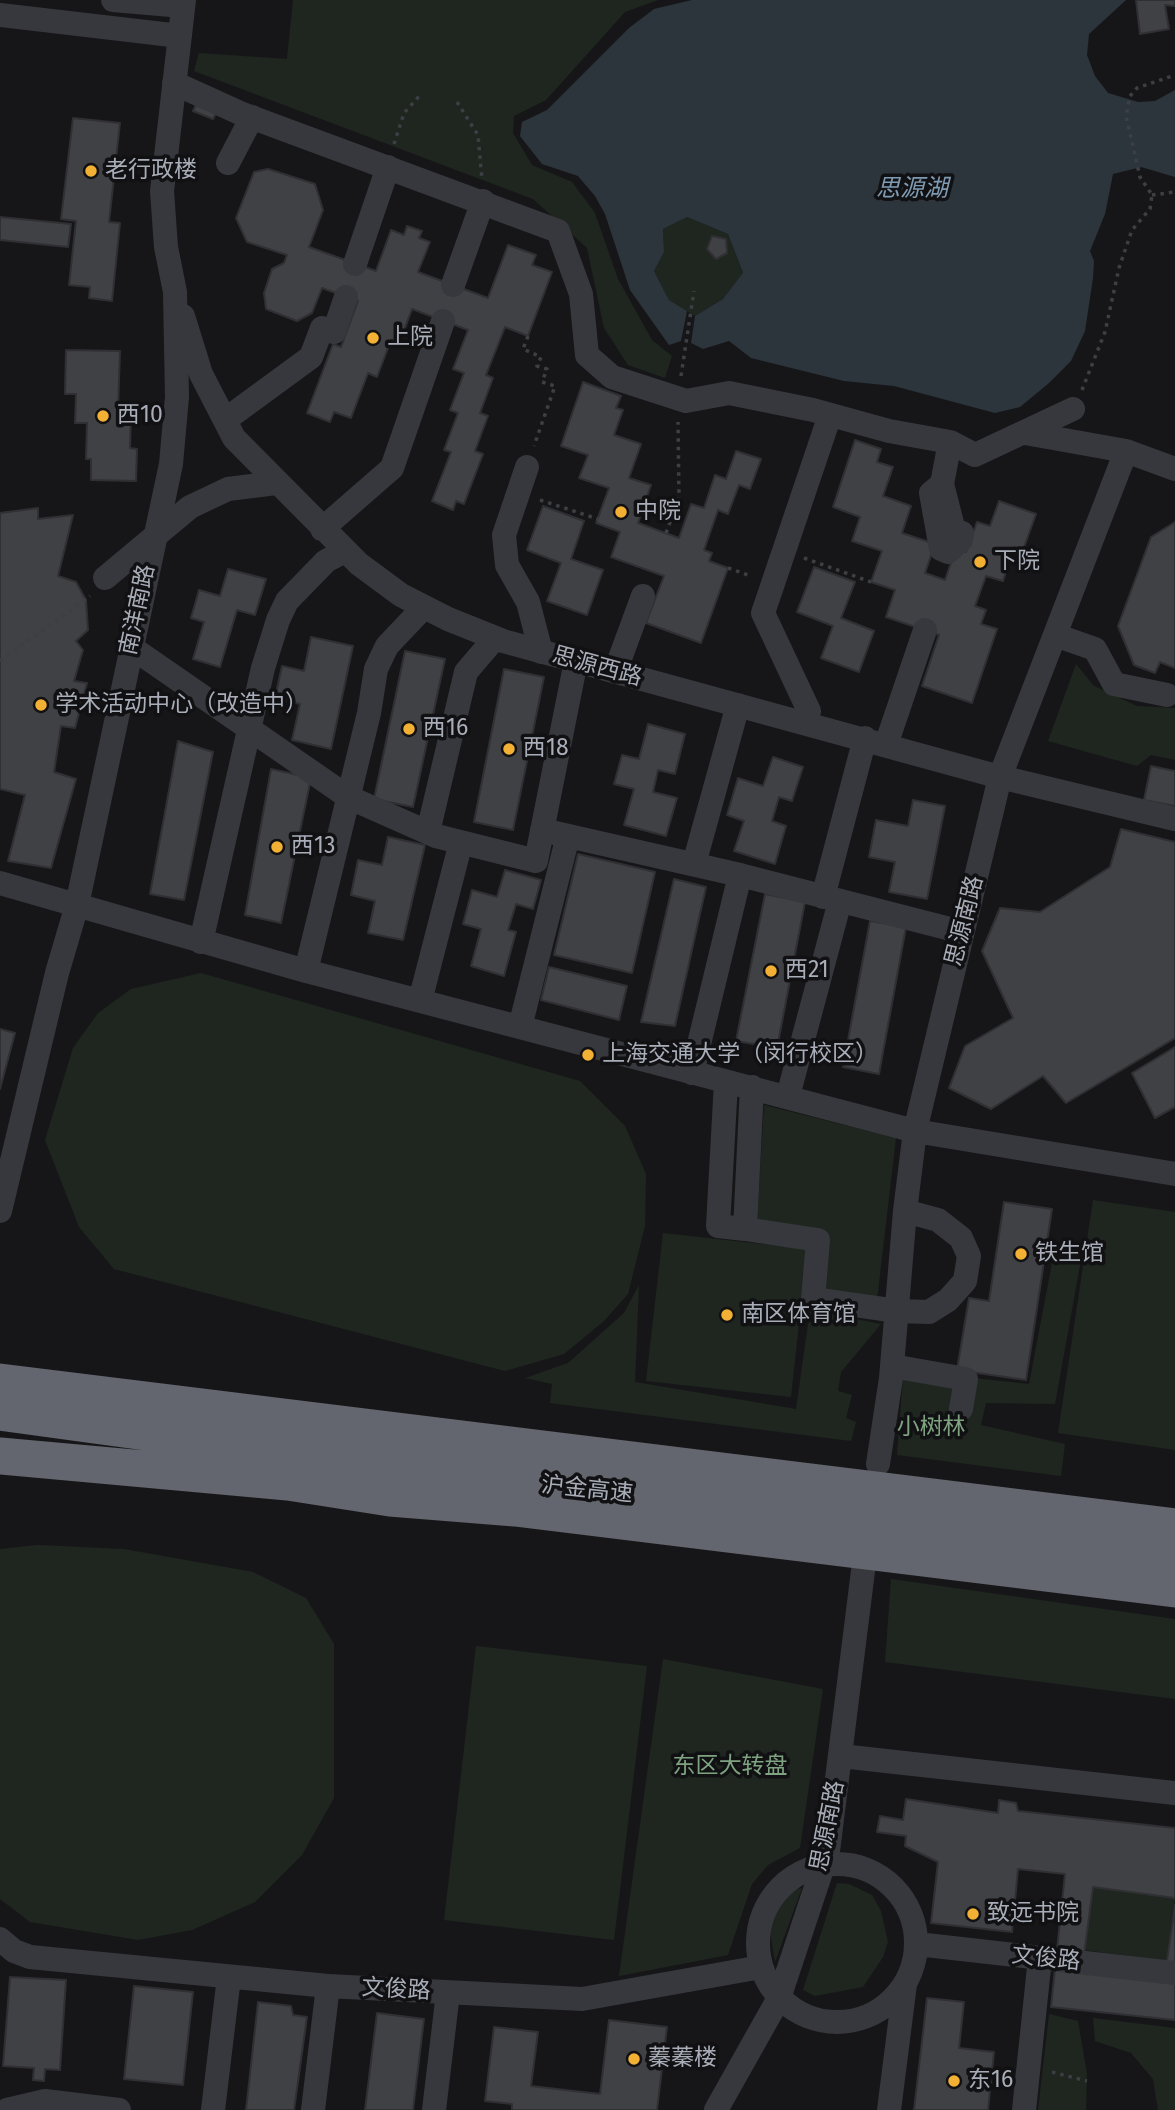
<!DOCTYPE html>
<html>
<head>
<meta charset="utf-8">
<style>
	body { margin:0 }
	canvas { display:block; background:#161618 }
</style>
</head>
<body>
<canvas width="1175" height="2110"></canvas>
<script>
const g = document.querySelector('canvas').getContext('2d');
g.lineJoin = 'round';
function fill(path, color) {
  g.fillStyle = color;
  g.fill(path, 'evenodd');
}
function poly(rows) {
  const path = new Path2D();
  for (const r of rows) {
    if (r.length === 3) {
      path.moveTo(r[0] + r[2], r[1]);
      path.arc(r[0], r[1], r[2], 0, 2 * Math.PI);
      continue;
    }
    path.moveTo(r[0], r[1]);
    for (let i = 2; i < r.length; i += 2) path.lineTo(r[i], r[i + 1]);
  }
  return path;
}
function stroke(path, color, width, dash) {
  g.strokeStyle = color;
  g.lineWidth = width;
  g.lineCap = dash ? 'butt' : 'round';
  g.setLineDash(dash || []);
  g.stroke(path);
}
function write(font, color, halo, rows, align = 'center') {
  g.font = font + ' "Fira Sans","Noto Sans SC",sans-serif';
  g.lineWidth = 7;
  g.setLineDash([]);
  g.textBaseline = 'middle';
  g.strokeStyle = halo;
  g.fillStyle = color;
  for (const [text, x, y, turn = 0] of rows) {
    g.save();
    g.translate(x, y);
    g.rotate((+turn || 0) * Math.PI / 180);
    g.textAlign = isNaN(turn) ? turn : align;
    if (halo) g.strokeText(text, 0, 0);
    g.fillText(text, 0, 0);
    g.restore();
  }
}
fill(poly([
	[293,0,658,0,625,12,546,100,514,116,513,133,532,165,572,182,595,213,618,279,652,340,672,356,665,378,628,365,604,328,587,248,533,199,194,71,199,53,287,59],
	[687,217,728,234,743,274,723,299,695,316,669,300,654,271,664,251,663,229],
	[1076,664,1094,686,1137,706,1175,708,1175,760,1151,755,1137,766,1048,741],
	[201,973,580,1081,625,1126,646,1174,645,1226,628,1294,604,1321,564,1354,505,1371,114,1269,79,1227,45,1140,73,1048,98,1013,131,989],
	[764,1105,896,1138,877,1300,823,1290,827,1237,757,1222],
	[1093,1200,1175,1212,1175,1450,1058,1433],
	[663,1233,807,1249,791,1397,646,1381],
	[1082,1254,1055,1404,986,1403,981,1425,1065,1444,1061,1476,897,1455,903,1377,973,1378,1029,1384,1053,1258],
	[639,1285,635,1382,796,1409,810,1310,881,1324,841,1372,838,1391,852,1395,846,1418,856,1422,851,1441,550,1403,552,1384,525,1378,568,1363,624,1313],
	[37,1545,124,1549,253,1572,306,1598,334,1644,334,1798,302,1855,255,1902,192,1930,138,1940,30,1922,0,1899,0,1549],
	[891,1579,1175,1619,1175,1699,885,1662],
	[476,1646,647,1666,614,1940,444,1920],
	[663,1659,823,1689,800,1848,768,1865,752,1884,728,1955,619,1976],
	[837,1883,849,1884,872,1895,881,1911,888,1942,883,1957,863,1987,815,1996,803,1990],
	[1093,1887,1175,1898,1166,1961,1084,1950],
	[802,1888,775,1962,769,1926,775,1910,793,1890],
	[1049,2014,1078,2021,1087,2074,1086,2110,1038,2110],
	[1093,2018,1175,2028,1175,2110,1158,2110,1153,2079,1131,2053,1095,2041]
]), '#1e261f');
fill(poly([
	[692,0,1126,0,1089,34,1087,55,1095,76,1108,93,1138,102,1155,101,1175,90,1175,177,1141,167,1113,174,1105,214,1090,251,1094,261,1093,278,1085,331,1071,361,1049,383,1020,407,995,413,894,386,844,381,751,358,729,341,703,349,691,343,695,316,723,299,743,273,728,234,687,217,663,229,664,252,654,271,669,300,687,311,681,341,669,345,630,290,605,214,595,196,578,176,542,164,520,136,522,122,547,110,629,28,654,9]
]), '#2c353c');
const building = poly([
	[1136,0,1175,0,1175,6,1165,5,1169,29,1140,34,1136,0],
	[197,103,217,111,213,119,193,111,197,103],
	[73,118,120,123,109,222,120,223,112,301,89,298,90,287,69,285,76,221,61,219,73,118],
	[268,169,315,184,323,210,309,247,376,271,391,230,404,235,407,226,422,231,419,238,430,242,418,272,488,298,508,245,536,255,532,265,552,272,528,336,505,327,486,375,493,378,480,413,488,416,475,451,483,454,464,504,456,501,453,510,432,501,451,452,444,450,458,413,450,410,464,373,453,369,468,330,412,309,399,344,391,340,377,377,368,373,351,418,334,412,330,422,307,413,333,344,341,347,358,301,322,288,312,313,297,321,266,309,264,293,272,269,284,263,287,255,247,242,236,218,254,172,268,169],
	[0,217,71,224,68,247,0,240,0,217],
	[712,236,726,239,727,253,716,259,707,249,712,236],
	[66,350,120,351,118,410,131,410,130,448,137,449,136,481,91,480,91,459,86,459,87,423,75,423,76,394,65,394,66,350],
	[583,382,621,396,616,408,623,410,614,435,641,444,629,478,651,485,638,523,679,538,691,504,704,508,715,475,726,479,736,451,761,459,750,489,739,485,728,514,718,510,704,550,712,553,709,561,728,568,701,643,646,623,664,576,611,557,620,532,596,523,609,488,579,478,588,455,561,446,583,382],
	[855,440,881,449,877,462,893,467,883,496,911,506,902,533,935,544,925,573,945,580,956,548,966,552,977,522,990,526,999,501,1036,514,1023,550,1014,547,1003,581,986,576,975,606,986,610,981,624,997,629,972,703,922,686,939,635,886,617,895,590,871,582,882,551,852,541,860,517,833,507,855,440],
	[543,506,584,521,571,559,603,570,587,615,547,601,561,563,527,550,543,506],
	[38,508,38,519,73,515,58,576,76,582,86,600,88,630,76,641,83,650,74,681,87,683,75,728,61,726,54,772,76,779,51,868,8,861,25,795,0,789,0,513,38,508],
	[1175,522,1175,668,1160,662,1155,673,1134,665,1118,626,1151,537,1175,522],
	[814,567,855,582,841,618,874,631,859,672,821,658,833,626,797,612,814,567],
	[228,569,266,579,255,615,237,610,220,667,193,659,204,622,191,618,199,590,220,596,228,569],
	[311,637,353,646,331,749,292,740,300,704,275,698,282,666,304,671,311,637],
	[405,651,445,659,413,807,374,799,405,651],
	[504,669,544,677,513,830,474,822,504,669],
	[648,724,685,734,675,774,658,770,653,792,677,798,666,836,624,825,634,789,614,784,622,755,639,759,648,724],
	[178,741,213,752,184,900,150,894,178,741],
	[773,757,803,767,792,801,779,797,772,821,786,826,775,864,734,851,744,821,727,815,738,778,763,786,773,757],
	[1151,766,1175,771,1175,806,1144,800,1151,766],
	[271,769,311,778,281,923,245,915,271,769],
	[913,800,945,806,927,899,889,892,895,862,869,857,876,820,908,826,913,800],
	[1121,829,1175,842,1175,1038,1066,1103,1043,1076,991,1109,949,1088,965,1046,1013,1018,982,951,1000,908,1040,912,1110,867,1121,829],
	[388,837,425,845,403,940,368,933,375,901,351,895,358,860,382,865,388,837],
	[578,854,655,872,632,973,554,955,578,854],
	[505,870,541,880,533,909,516,904,508,930,516,932,504,976,471,966,481,929,463,924,472,890,497,897,505,870],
	[674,879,706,887,675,1026,641,1022,674,879],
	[765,894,805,902,777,1048,736,1041,765,894],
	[870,921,906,927,879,1074,843,1067,870,921],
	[549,967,627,986,619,1020,541,1000,549,967],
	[0,1029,15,1033,0,1089,0,1029],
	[1175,1047,1175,1107,1155,1118,1132,1073,1175,1047],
	[1004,1202,1052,1209,1026,1380,957,1370,969,1298,989,1301,1004,1202],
	[906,1799,998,1813,999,1800,1016,1803,1018,1811,1175,1828,1175,1898,1093,1887,1082,1970,1164,1981,1175,1905,1175,2020,1051,2007,1065,1874,1018,1869,1012,1932,931,1923,938,1862,905,1846,906,1836,877,1832,880,1816,903,1820,906,1799],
	[10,1977,66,1980,60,2070,45,2069,44,2081,33,2080,34,2068,3,2066,10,1977],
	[134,1986,193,1992,183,2085,124,2079,134,1986],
	[927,1998,964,2002,959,2048,994,2052,988,2110,914,2110,927,1998],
	[258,2002,291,2006,293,2015,307,2017,294,2110,246,2110,258,2002],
	[377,2013,424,2019,413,2110,365,2110,377,2013],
	[609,2020,667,2027,657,2110,512,2110,512,2104,485,2101,494,2027,538,2032,531,2086,600,2094,609,2020]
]);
fill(building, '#404145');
stroke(building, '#303034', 2);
stroke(poly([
	[457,102,478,135,482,180],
	[394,144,404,113,422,93],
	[1152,195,1175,192],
	[528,336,523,349,541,357,537,366,547,369,542,382,555,386,534,446],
	[681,376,694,291],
	[1082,390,1105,332,1119,268,1132,230,1150,209,1152,195,1140,177,1126,116,1130,96,1137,88,1175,75],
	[540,500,598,519],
	[666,533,679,498,678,422],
	[804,558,871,582],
	[728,568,751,576],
	[0,661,90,596],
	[1052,2072,1087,2081]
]), '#3d3f44', 3.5, [3.5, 5]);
stroke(poly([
	[113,0,183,6],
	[0,15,180,36],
	[174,83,240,113,558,231,581,294,587,355,612,377,686,401,729,393,813,410,889,431,950,442,975,455,1073,409],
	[228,163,252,117],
	[355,264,388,167],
	[453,285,483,201],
	[183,316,201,374,234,438,359,564,401,595,448,619,503,641,1000,777,1175,819],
	[225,420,311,357,322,328,334,332,346,297],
	[1025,433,1126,451],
	[527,467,504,535,507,565,528,602,541,652],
	[942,484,954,531,962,533,961,540,948,552,941,549,931,493,942,484,950,442],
	[322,529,392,468,443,321],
	[105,578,190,507,228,489,276,483],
	[1055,635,1095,649,1114,684,1167,695],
	[131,647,348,797,436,836,536,861,576,661],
	[615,672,643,596],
	[806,723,809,711,763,613,830,415],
	[886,745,925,630],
	[542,830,740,875,962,932],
	[428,832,466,672,495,638],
	[694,864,738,705],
	[0,883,306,971,915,1131,1175,1174],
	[823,897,865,738],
	[201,942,263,668,278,620,287,601,326,561,345,551],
	[306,971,369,713,376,669,387,646,424,607],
	[420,1001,461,842],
	[520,1027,568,836],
	[692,1073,740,875],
	[726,1082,718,1226,745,1229,752,1087],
	[788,1096,840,901],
	[0,1211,57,973,77,905,171,464,177,397,175,292,166,247,162,191,184,0],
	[745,1229,818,1240,813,1299,897,1311,929,1312,948,1300,965,1281,969,1256,961,1238,938,1220,905,1211],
	[892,1366,966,1379,961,1409],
	[878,1464,891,1378,905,1211,915,1131,1000,777,1126,451,1175,469],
	[841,1756,1175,1793],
	[837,1943,79],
	[0,1939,14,1951,30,1957,328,1986,582,1999,761,1967],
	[917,1944,1175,1973],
	[7,2110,45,2101,119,2110],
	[213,2110,229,1977],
	[313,2110,328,1986],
	[434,2110,448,1993],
	[716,2110,779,1998,828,1851,864,1563],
	[889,2110,905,1984],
	[1024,2110,1040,1958]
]), '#37383d', 24);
stroke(poly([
	[0,1382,1175,1527],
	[0,1412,534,1485,961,1530,1175,1559],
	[0,1456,288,1482,390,1498,515,1508,1175,1589]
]), '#63666e', 37);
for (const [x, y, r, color] of [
	[91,171,7,"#f2b134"],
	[373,338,7,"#f2b134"],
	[103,416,7,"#f2b134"],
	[621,512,7,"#f2b134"],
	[980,562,7,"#f2b134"],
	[41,705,7,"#f2b134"],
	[409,729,7,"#f2b134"],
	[509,749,7,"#f2b134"],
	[277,847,7,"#f2b134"],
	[771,971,7,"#f2b134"],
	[588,1055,7,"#f2b134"],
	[1021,1254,7,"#f2b134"],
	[727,1315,7,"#f2b134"],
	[973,1914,7,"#f2b134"],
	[634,2059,7,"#f2b134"],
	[954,2081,7,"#f2b134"]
]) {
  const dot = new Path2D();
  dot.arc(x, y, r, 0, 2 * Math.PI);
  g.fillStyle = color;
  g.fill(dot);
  stroke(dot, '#111113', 2.5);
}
write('23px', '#a8adb8', '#111113', [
	["老行政楼",105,171],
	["上院",387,338],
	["西10",117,416],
	["中院",635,512],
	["下院",994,562],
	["学术活动中心（改造中）",55,705],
	["西16",423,729],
	["西18",523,749],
	["西13",291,847],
	["西21",785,971],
	["上海交通大学（闵行校区）",602,1055],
	["铁生馆",1035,1254],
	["南区体育馆",741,1315],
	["致远书院",987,1914],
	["蓁蓁楼",648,2059],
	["东16",968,2081]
], 'left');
write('23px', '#a8adb8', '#111113', [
	["南洋南路",138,610,-78],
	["思源西路",597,667,15],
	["思源南路",965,921,-76],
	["沪金高速",587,1490,6],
	["思源南路",828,1826,-79],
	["文俊路",1046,1959,6],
	["文俊路",396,1990,3]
]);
write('23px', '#7fa381', '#111113', [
	["小树林",931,1428],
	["东区大转盘",730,1767]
]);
write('italic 24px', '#7f9bb3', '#111113', [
	["思源湖",912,189]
]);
</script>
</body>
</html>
